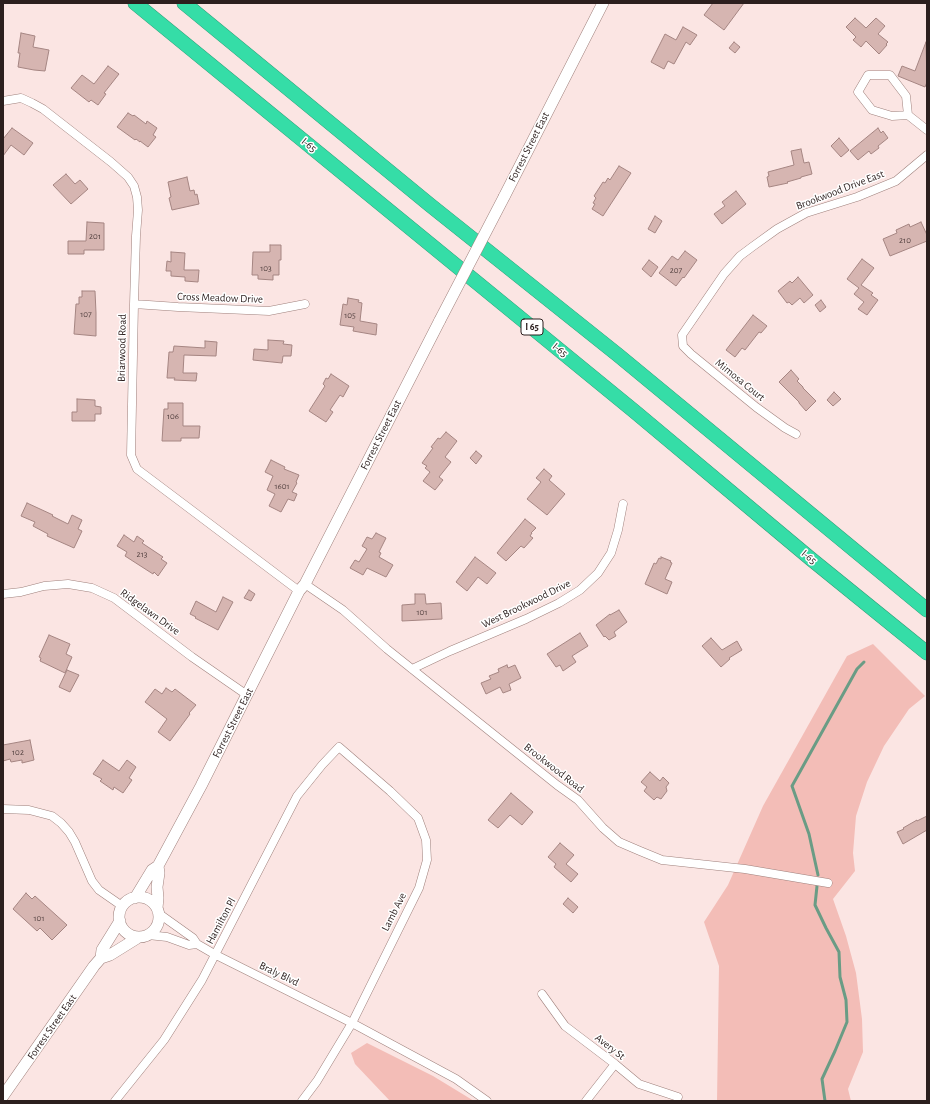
<!DOCTYPE html>
<html>
<head>
<meta charset="utf-8">
<style>
	body { margin:0 }
	#map { position:relative; width:930px; height:1104px; overflow:hidden; background:#fbe5e3; font-family:"Alegreya Sans",sans-serif }
	canvas { display:block }
	.frame { position:absolute; inset:0; border:4px solid #2c1f1e; pointer-events:none }
</style>
</head>
<body>
<div id="map">
<canvas width="930" height="1104"></canvas>
<div class="frame"></div>
</div>
<script>
const g = document.querySelector('canvas').getContext('2d');
g.lineJoin = 'round';
function fill(path, color) {
  g.fillStyle = color;
  g.fill(path, 'evenodd');
}
function poly(rows) {
  const path = new Path2D();
  for (const r of rows) {
    if (r.length === 3) {
      path.moveTo(r[0] + r[2], r[1]);
      path.arc(r[0], r[1], r[2], 0, 2 * Math.PI);
      continue;
    }
    path.moveTo(r[0], r[1]);
    for (let i = 2; i < r.length; i += 2) path.lineTo(r[i], r[i + 1]);
  }
  return path;
}
function stroke(path, color, width, dash) {
  g.strokeStyle = color;
  g.lineWidth = width;
  g.lineCap = dash ? 'butt' : 'round';
  g.setLineDash(dash || []);
  g.stroke(path);
}
function write(font, color, halo, rows, align = 'center') {
  g.font = font + ' "Alegreya Sans",sans-serif';
  g.lineWidth = 3;
  g.setLineDash([]);
  g.textBaseline = 'middle';
  g.strokeStyle = halo;
  g.fillStyle = color;
  for (const [text, x, y, turn = 0] of rows) {
    g.save();
    g.translate(x, y);
    g.rotate((+turn || 0) * Math.PI / 180);
    g.textAlign = isNaN(turn) ? turn : align;
    if (halo) g.strokeText(text, 0, 0);
    g.fillText(text, 0, 0);
    g.restore();
  }
}
fill(poly([
	[873,644,925,696,909,709,884,746,867,782,856,816,853,853,855,871,833,899,846,936,856,973,862,1019,863,1052,848,1089,851,1101,717,1101,719,966,704,922,728,885,763,806,847,656],
	[367,1043,433,1076,474,1101,390,1101,355,1064,351,1053]
]), '#f3bdb7');
stroke(poly([
	[818,875,809,834,792,786,857,669,864,662],
	[817,886,815,905,826,928,839,952,840,977,846,1000,847,1022,835,1051,822,1079,825,1101]
]), '#6a9c85', 3);
const building = poly([
	[713,3,744,3,724,30,704,15,713,3],
	[855,18,866,28,876,18,885,26,878,34,888,42,886,44,887,45,879,54,866,41,861,47,853,40,856,37,846,27,855,18],
	[683,27,697,35,690,45,686,42,674,64,668,61,664,69,651,62,665,34,676,40,683,27],
	[21,33,35,36,33,47,49,50,45,71,34,70,18,67,20,53,18,53,21,33],
	[734,42,740,47,735,53,729,48,734,42],
	[926,42,927,82,925,87,898,76,902,66,915,71,926,42],
	[108,66,119,74,104,93,106,94,98,105,91,100,89,102,71,88,82,75,94,84,108,66],
	[128,113,133,116,134,115,146,124,147,121,157,128,153,135,156,137,148,147,140,141,140,142,136,139,135,140,117,127,128,113],
	[12,128,33,143,24,155,11,145,3,156,3,139,12,128],
	[878,128,881,133,883,131,888,138,878,146,879,148,871,154,869,151,858,160,850,151,878,128],
	[839,138,849,150,841,157,831,146,839,138],
	[801,149,804,163,809,162,812,174,801,177,801,178,787,182,788,183,769,187,767,177,769,176,768,172,794,165,791,151,801,149],
	[619,166,631,173,603,216,592,209,595,204,593,203,596,198,594,196,603,182,605,183,608,178,610,180,619,166],
	[66,174,75,184,80,180,88,189,71,204,53,185,66,174],
	[187,177,190,191,194,190,195,195,197,194,199,204,172,210,169,198,171,197,168,182,187,177],
	[736,191,746,204,722,224,714,214,725,206,722,202,736,191],
	[655,216,662,221,655,233,648,229,655,216],
	[87,222,104,223,104,250,84,250,84,254,68,254,68,241,86,241,87,222],
	[921,222,927,235,927,241,890,256,883,239,897,233,896,230,909,224,910,227,921,222],
	[270,245,281,245,281,260,279,260,279,275,273,275,273,280,258,279,258,275,252,275,253,252,270,252,270,245],
	[685,251,697,260,684,278,683,277,676,286,659,273,672,256,678,260,685,251],
	[171,252,185,253,184,270,199,270,198,282,185,281,185,277,171,276,171,271,166,271,167,261,171,262,171,252],
	[862,259,874,268,861,285,873,293,871,295,878,300,867,315,858,309,864,302,854,294,859,288,847,279,862,259],
	[649,260,658,267,651,277,642,269,649,260],
	[798,277,813,295,804,303,800,298,792,305,789,302,787,303,778,291,790,281,792,283,798,277],
	[82,291,95,291,96,313,96,336,74,334,76,304,79,304,79,297,82,297,82,291],
	[348,298,359,300,358,302,362,303,360,321,377,324,376,335,353,331,354,327,340,325,343,304,347,305,348,298],
	[821,300,826,307,820,312,815,305,821,300],
	[753,315,767,326,761,333,759,332,745,350,742,348,735,357,726,350,753,315],
	[268,340,284,341,283,344,292,345,291,356,283,356,282,363,253,360,254,349,268,350,268,340],
	[205,341,217,342,216,356,184,355,183,373,197,373,196,381,174,380,175,378,167,378,169,352,173,352,174,346,205,348,205,341],
	[791,370,799,379,797,381,803,387,803,388,816,401,806,411,799,403,799,402,779,382,791,370],
	[331,374,349,386,343,397,340,395,330,410,333,412,326,422,309,411,325,386,323,384,326,378,328,379,331,374],
	[834,392,841,399,833,406,827,400,834,392],
	[77,399,95,400,95,406,101,407,101,414,95,414,95,421,72,421,72,412,77,412,77,399],
	[168,403,183,403,183,426,200,426,199,438,181,438,181,441,162,441,164,409,168,409,168,403],
	[446,432,457,441,445,457,451,462,439,477,443,480,435,490,423,481,430,472,425,468,427,466,422,463,433,448,431,447,438,438,440,439,446,432],
	[476,451,482,456,476,464,470,458,476,451],
	[271,460,285,467,284,469,299,475,296,482,297,483,292,492,297,494,294,501,288,499,281,512,269,506,275,494,267,490,273,476,265,472,271,460],
	[544,469,552,476,549,480,565,494,547,515,527,499,541,482,536,478,544,469],
	[27,503,53,515,52,516,68,524,72,515,82,520,78,529,82,531,74,548,47,536,48,534,33,526,35,522,21,516,27,503],
	[525,519,536,528,531,533,532,533,530,536,533,538,524,548,521,546,506,561,497,553,525,519],
	[376,533,386,538,379,552,381,553,379,557,393,565,386,577,367,568,363,575,350,568,355,560,359,562,367,549,362,546,367,537,372,539,376,533],
	[124,535,134,542,137,536,144,541,142,543,163,557,161,559,167,563,158,576,154,572,153,574,125,556,127,552,117,546,124,535],
	[475,557,496,573,487,584,478,577,467,591,456,582,475,557],
	[661,557,671,561,670,562,672,563,665,579,672,582,667,594,645,584,654,563,656,564,659,558,661,559,661,557],
	[249,590,255,594,251,601,244,598,249,590],
	[415,594,425,594,426,604,441,603,442,619,402,621,402,605,415,604,415,594],
	[223,597,233,602,218,630,195,618,196,617,190,614,196,601,216,612,223,597],
	[619,610,627,622,614,632,616,636,609,640,605,636,604,637,596,625,610,614,610,615,619,610],
	[580,633,588,646,572,656,576,662,563,671,560,665,556,667,547,654,580,633],
	[49,635,70,644,66,654,72,657,65,673,40,661,41,658,39,657,49,635],
	[711,638,722,650,737,641,742,650,729,658,730,659,721,667,702,646,711,638],
	[507,665,508,668,515,665,521,678,509,684,511,690,503,693,500,687,486,694,481,683,491,679,489,676,499,672,498,669,507,665],
	[67,670,79,675,70,692,59,687,67,670],
	[166,688,172,692,175,689,196,705,189,713,190,714,170,741,158,732,167,719,145,702,155,689,162,694,166,688],
	[30,740,34,760,22,763,22,760,11,762,10,759,3,761,3,745,30,740],
	[103,760,119,771,127,760,136,767,129,778,132,780,123,793,114,787,113,790,100,781,102,779,93,774,103,760],
	[650,772,660,781,663,777,669,783,666,787,667,791,661,799,657,797,654,800,644,791,647,787,641,782,650,772],
	[511,793,533,812,522,825,510,815,498,828,488,820,511,793],
	[927,816,927,830,903,844,897,832,904,829,903,828,917,820,917,821,927,816],
	[560,843,574,855,566,864,578,874,571,882,554,867,556,864,548,857,560,843],
	[26,893,32,899,35,896,67,925,52,940,40,928,37,931,13,909,26,893],
	[568,898,578,907,573,913,563,904,568,898]
]);
fill(building, '#d6b5b1');
stroke(building, '#a58582', 1);
const street = poly([
	[3,101,21,98,32,103,43,109,111,162,128,177,134,186,137,197,138,210,136,236,134,304,131,455,137,469,299,591],
	[908,115,906,96,890,75,868,75,858,92,872,110,892,116,908,115,927,130],
	[134,304,178,307,269,311,305,304],
	[796,434,785,428,756,407,691,354,683,346,682,335,724,274,740,256,752,247,777,229,806,213,857,197,896,181,927,155],
	[305,584,343,610,387,649,557,785,578,800,603,828,619,842,640,851,662,860,745,869,828,883],
	[3,594,21,592,44,586,68,584,92,588,114,598,192,657,247,695],
	[412,669,450,651,526,619,559,603,580,590,598,573,611,553,618,530,623,504],
	[3,809,29,810,52,816,61,823,69,832,75,842,92,881,99,890,122,906],
	[158,913,193,938,197,944,216,955,352,1023,456,1079,487,1101],
	[148,935,167,937,189,945,197,944],
	[542,994,565,1026,615,1064,639,1084,678,1097],
	[115,1101,164,1040,202,980,297,796,322,765,339,747,390,791,418,818,426,840,427,860,419,888,352,1023,317,1081,302,1101],
	[586,1101,615,1064]
]);
const secondary = poly([
	[504,197,603,3],
	[139,917,20],
	[135,898,152,870,158,866,201,786,299,591,305,584,440,320],
	[157,908,158,898,157,887,159,873,158,866],
	[101,958,102,950,120,921],
	[3,1096,94,966,101,958,110,955,139,937]
]);
const highway = poly([
	[135,3,634,411,811,559,927,653],
	[184,3,430,205,618,355,927,610]
]);
stroke(street, '#9f807c', 9);
stroke(secondary, '#9f807c', 12);
stroke(highway, '#329a77', 15);
stroke(street, '#fff', 8);
stroke(secondary, '#fff', 11);
stroke(highway, '#35dda7', 14);
const secondaryBridge = poly([
	[440,320,504,197]
]);
stroke(secondaryBridge, '#9f807c', 12, []);
stroke(secondaryBridge, '#fff', 11);
write('9px', '#564443', null, [
	["201",95,236],
	["210",905,240],
	["103",266,268],
	["207",676,270],
	["107",86,314],
	["105",350,315],
	["106",173,416],
	["1601",282,486],
	["213",142,554],
	["101",422,612],
	["102",18,752],
	["101",39,918]
]);
for (const [x, y, w] of [
	[532,327,22]
]) {
  const box = new Path2D();
  box.roundRect(x - w / 2, y - 8, w, 16, 3);
  g.fillStyle = '#fff';
  g.fill(box);
  stroke(box, '#2c1f1e', 1);
}
write('bold 10px', '#2c1f1e', null, [
	["I 65",532,327]
]);
write('11px', '#2c1f1e', '#fff', [
	["I-65",309,145,39],
	["Forrest Street East",529,147,-63],
	["Brookwood Drive East",840,190,-21],
	["Cross Meadow Drive",220,298,2],
	["Briarwood Road",122,348,-89],
	["I-65",560,350,39],
	["Mimosa Court",740,380,39],
	["Forrest Street East",381,435,-63],
	["I-65",809,557,40],
	["West Brookwood Drive",526,604,-26],
	["Ridgelawn Drive",150,612,36],
	["Forrest Street East",233,723,-63],
	["Brookwood Road",554,768,38],
	["Lamb Ave",394,912,-63],
	["Hamilton Pl",221,921,-62],
	["Braly Blvd",279,974,26],
	["Forrest Street East",52,1027,-55],
	["Avery St",610,1047,38]
]);
</script>
</body>
</html>
